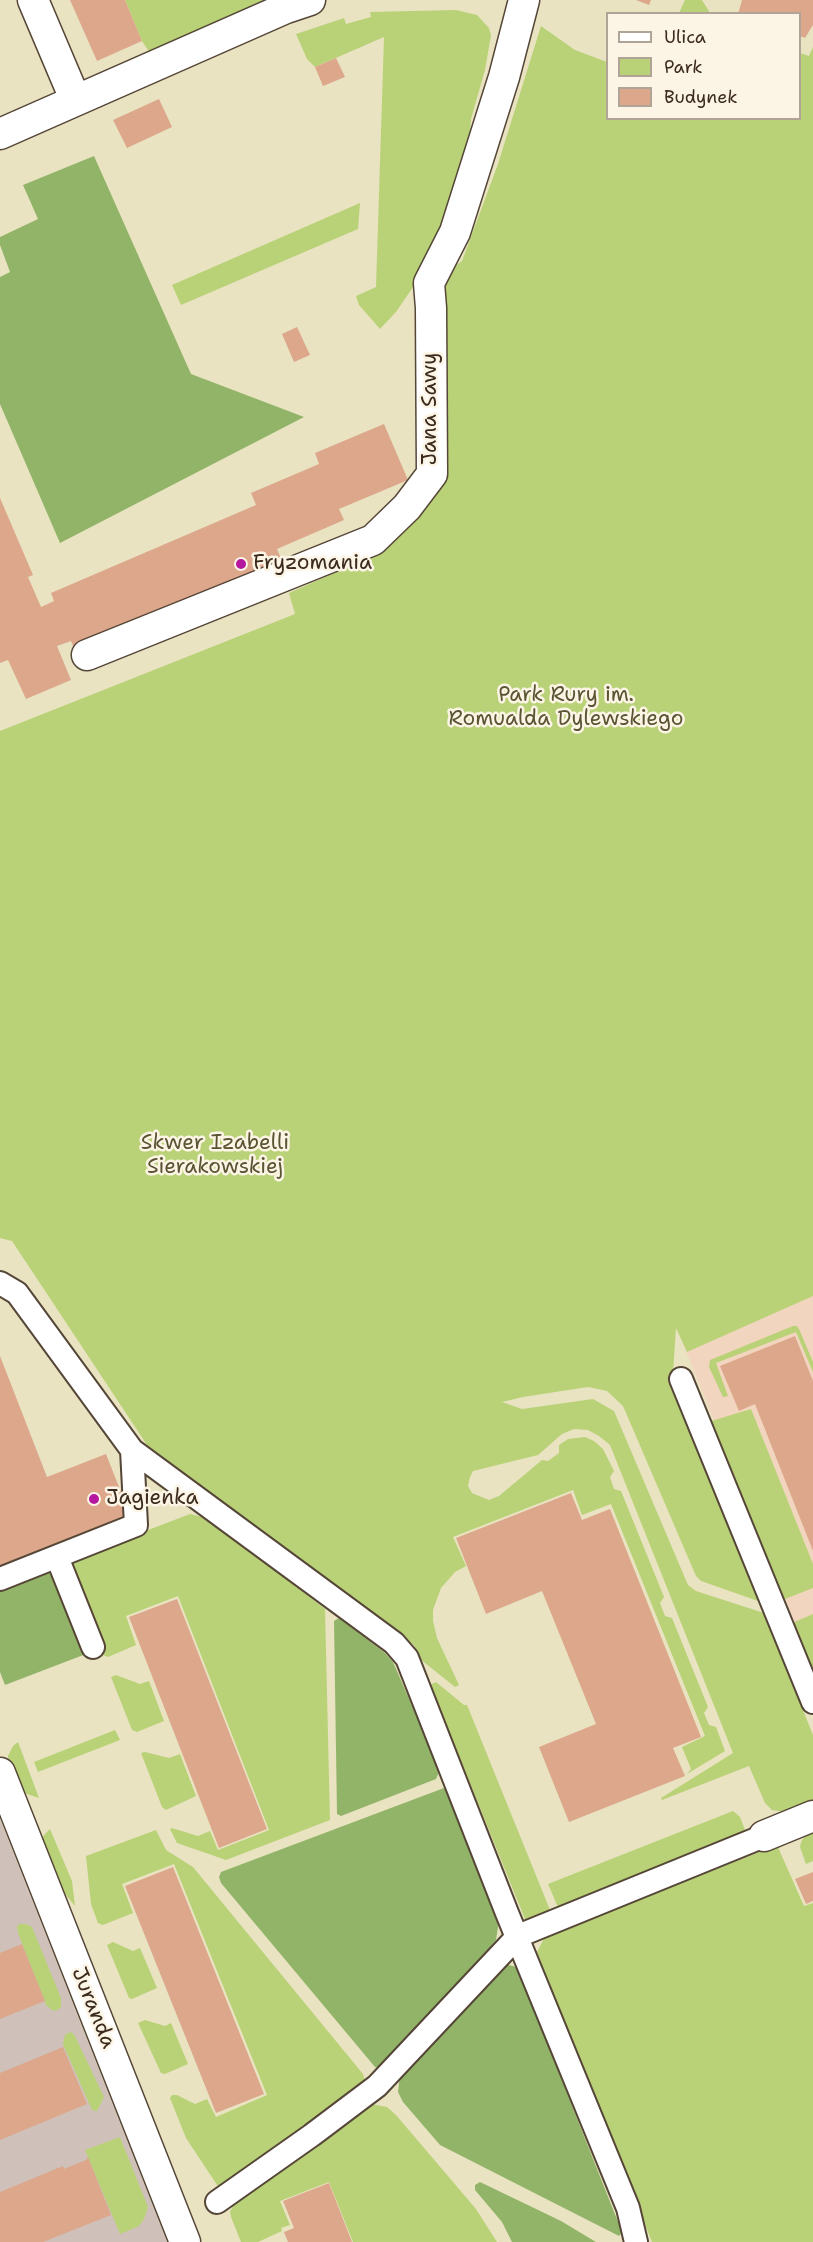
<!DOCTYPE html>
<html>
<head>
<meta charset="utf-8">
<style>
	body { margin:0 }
	#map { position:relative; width:813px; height:2242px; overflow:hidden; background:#e9e3c2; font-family:"Shantell Sans",sans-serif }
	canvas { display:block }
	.legend { position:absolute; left:606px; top:12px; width:195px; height:108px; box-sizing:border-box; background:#fcf5e5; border:2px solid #afa495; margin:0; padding:8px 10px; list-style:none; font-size:18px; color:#3b2a1e }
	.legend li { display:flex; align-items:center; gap:12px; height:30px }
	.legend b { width:30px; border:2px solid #afa495 }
</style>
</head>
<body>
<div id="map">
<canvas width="813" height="2242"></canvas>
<ul class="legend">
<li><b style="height:8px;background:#fff"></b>Ulica</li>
<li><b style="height:16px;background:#b9d277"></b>Park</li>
<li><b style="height:16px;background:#dca78b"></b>Budynek</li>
</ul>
</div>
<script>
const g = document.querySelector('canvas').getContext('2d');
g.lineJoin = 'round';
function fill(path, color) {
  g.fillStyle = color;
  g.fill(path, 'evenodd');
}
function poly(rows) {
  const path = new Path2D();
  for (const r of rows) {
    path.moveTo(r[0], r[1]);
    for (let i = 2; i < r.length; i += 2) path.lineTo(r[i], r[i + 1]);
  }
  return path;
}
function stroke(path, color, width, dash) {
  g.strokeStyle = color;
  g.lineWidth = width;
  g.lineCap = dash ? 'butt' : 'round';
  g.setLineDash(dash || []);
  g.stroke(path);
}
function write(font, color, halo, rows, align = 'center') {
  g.font = font + ' "Shantell Sans",sans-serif';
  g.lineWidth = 5;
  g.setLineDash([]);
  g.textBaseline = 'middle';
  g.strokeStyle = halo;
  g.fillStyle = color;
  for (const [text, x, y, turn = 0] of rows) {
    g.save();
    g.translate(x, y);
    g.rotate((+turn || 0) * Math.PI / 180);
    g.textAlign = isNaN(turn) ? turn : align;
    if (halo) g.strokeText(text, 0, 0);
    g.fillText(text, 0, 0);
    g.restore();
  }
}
fill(poly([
	[813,1187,813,1668,676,1326]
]), '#f2d5be');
fill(poly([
	[0,1819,167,2242,0,2242]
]), '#cfc1ba');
fill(poly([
	[125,0,310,0,157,64,142,41],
	[685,0,702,0,710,13,679,13],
	[456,10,477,15,489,28,491,35,485,70,471,119,468,160,426,268,396,312,380,329,359,305,356,296,376,287,384,37,315,67,307,59,296,34,344,18,346,24,371,17,370,12],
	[541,26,575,50,607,62,608,118,800,118,800,53,809,56,813,47,813,1296,687,1352,676,1328,672,1389,758,1601,701,1581,696,1576,623,1406,607,1391,588,1387,523,1397,502,1402,522,1409,593,1399,614,1411,688,1585,696,1591,764,1613,813,1735,813,1806,791,1813,772,1810,765,1803,749,1766,662,1800,661,1798,733,1753,620,1470,610,1445,599,1436,588,1430,574,1429,562,1434,538,1455,473,1471,470,1477,468,1486,472,1493,489,1500,499,1496,542,1460,548,1461,559,1453,559,1445,568,1439,585,1437,594,1441,603,1449,614,1471,610,1477,614,1489,621,1491,664,1597,660,1603,665,1616,672,1618,708,1707,704,1713,709,1725,716,1727,725,1751,687,1774,691,1769,682,1747,705,1736,611,1504,582,1515,573,1490,453,1537,466,1566,455,1572,441,1588,433,1610,433,1621,437,1638,459,1685,455,1687,420,1659,414,1645,147,1445,12,1241,0,1238,0,731,295,614,289,593,359,562,439,490,445,274,462,261,498,164],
	[360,203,358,229,181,305,172,285],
	[793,1326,797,1326,799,1329,813,1362,813,1372,796,1332,716,1363,728,1396,723,1397,709,1367,710,1360],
	[751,1409,813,1564,813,1588,780,1601,708,1422],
	[190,1514,206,1518,325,1609,330,1820,226,1860,177,1843,170,1829,172,1828,198,1836,210,1831,218,1850,269,1830,178,1596,126,1616,136,1645,108,1657,103,1655,71,1572,71,1565,75,1558],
	[813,1614,813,1688,790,1624],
	[116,1675,140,1684,149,1681,164,1721,137,1732,132,1730,111,1677],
	[436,1682,464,1705,467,1705,550,1910,549,1917,535,1921,525,1919,430,1685],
	[115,1730,120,1740,38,1772,34,1762],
	[18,1742,39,1798,21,1792,8,1768,8,1756,13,1746],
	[145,1752,169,1758,180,1754,196,1796,166,1810,162,1807,141,1753],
	[733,1811,740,1817,745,1830,743,1838,563,1911,557,1905,548,1884],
	[50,1829,72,1881,75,1906,47,1872,41,1842,44,1835],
	[156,1830,166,1850,193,1867,363,2074,365,2081,363,2086,221,2191,186,2138,170,2098,172,2095,177,2095,195,2104,207,2099,216,2117,267,2095,174,1864,122,1884,133,1913,103,1925,98,1923,91,1904,86,1856],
	[813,1832,813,1861,806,1864,800,1847,801,1842,804,1837],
	[777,1845,804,1906,813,1903,813,2242,652,2242,537,1952,545,1937],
	[20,1924,26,1924,32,1927,61,1998,61,2007,56,2011,52,2010,46,2005,18,1933,17,1926],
	[113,1942,133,1951,140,1948,157,1988,132,1999,129,1998,107,1945],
	[145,2020,165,2026,171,2023,188,2064,165,2074,161,2073,138,2023],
	[70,2032,74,2034,104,2097,97,2111,92,2110,63,2044,65,2035],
	[371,2104,387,2107,396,2115,476,2209,497,2242,353,2242,329,2182,280,2201,290,2225,281,2228,282,2231,258,2242,241,2242,231,2217,230,2212,233,2206,361,2108],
	[120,2137,148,2207,144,2219,139,2226,120,2234,85,2150]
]), '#b9d277');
fill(poly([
	[94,156,191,374,304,417,60,543,0,404,0,277,10,272,0,245,0,237,38,219,23,185],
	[47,1570,52,1571,86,1654,5,1685,0,1672,0,1588],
	[339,1618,385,1653,393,1662,440,1770,436,1779,341,1816,337,1814,334,1621],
	[444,1788,447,1791,497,1914,498,1927,496,1940,483,1956,383,2066,379,2068,375,2067,221,1883,219,1877,221,1872],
	[500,1963,517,1967,622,2232,619,2236,440,2145,403,2102,398,2092,400,2075],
	[480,2182,561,2221,596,2242,512,2242,502,2222,475,2190,475,2185]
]), '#92b468');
fill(poly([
	[70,0,125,0,142,41,97,61],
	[636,0,651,0,649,5],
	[742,0,813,0,813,25,805,38,800,36,800,14,738,14],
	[336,58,345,77,323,86,315,67],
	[159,99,172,127,127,148,113,120],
	[297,327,310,355,294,362,282,334],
	[384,424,408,480,339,509,344,520,277,549,282,561,75,650,71,641,57,646,71,680,26,699,8,660,0,663,0,498,33,575,28,577,41,607,54,601,51,593,256,505,251,493,319,464,315,453],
	[795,1336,813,1381,813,1551,755,1404,739,1411,720,1366],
	[0,1356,47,1477,106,1454,130,1515,0,1567],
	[571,1493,582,1520,610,1509,701,1737,673,1748,685,1776,569,1822,539,1747,596,1724,542,1591,486,1614,456,1538],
	[177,1599,267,1829,219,1848,129,1617],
	[173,1867,264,2094,216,2113,125,1886],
	[813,1872,813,1901,806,1904,795,1879],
	[22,1944,45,2001,0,2019,0,1953],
	[63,2047,87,2104,0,2140,0,2073],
	[88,2157,111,2215,43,2242,0,2242,0,2192,63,2166,64,2169,86,2160],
	[329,2183,352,2242,288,2242,284,2232,294,2228,283,2201]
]), '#dca78b');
const pedestrian = poly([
	[0,1283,17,1293,132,1450,394,1643,407,1658,507,1913,628,2208,636,2242],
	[681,1379,813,1702],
	[57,1557,93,1647],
	[0,1579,136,1525,132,1450],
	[217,2202,312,2135,377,2086,518,1936,764,1836]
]);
const minor = poly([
	[33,0,75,99],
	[0,134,286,8,310,0],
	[87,655,373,540,407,507,432,474,431,308,429,283,455,232,504,77,524,0],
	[0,1773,185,2242],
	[764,1836,813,1816]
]);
stroke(pedestrian, '#554637', 26);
stroke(minor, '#554637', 33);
stroke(pedestrian, '#fff', 22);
stroke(minor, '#fff', 30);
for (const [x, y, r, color] of [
	[241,564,6,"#b5179e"],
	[94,1499,6,"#b5179e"]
]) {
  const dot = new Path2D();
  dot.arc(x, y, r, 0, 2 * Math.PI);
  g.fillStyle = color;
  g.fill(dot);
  stroke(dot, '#fcf5e5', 2);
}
write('21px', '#3b2a1e', '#fcf5e5', [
	["Jana Sawy",431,409,-90],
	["Juranda",93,2008,68]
]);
write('21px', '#3b2a1e', '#fcf5e5', [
	["Fryzomania",253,564],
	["Jagienka",106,1499]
], 'left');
write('21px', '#5a5434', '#fcf5e5', [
	["Park Rury im.",566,696],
	["Romualda Dylewskiego",566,720],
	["Skwer Izabelli",215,1144],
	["Sierakowskiej",215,1168]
]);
</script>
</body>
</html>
